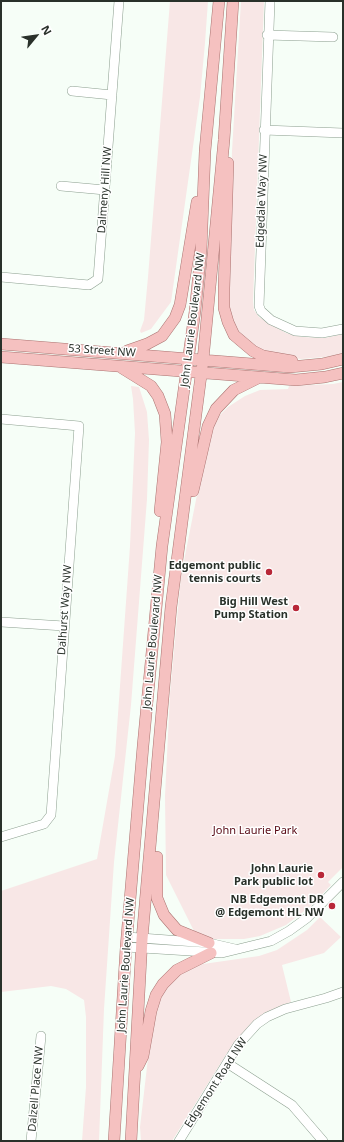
<!DOCTYPE html>
<html>
<head>
<meta charset="utf-8">
<style>
	body { margin:0 }
	#map { position:relative; width:344px; height:1142px; overflow:hidden; background:#f6fef7; font-family:"Noto Sans",sans-serif }
	canvas { display:block }
	.frame { position:absolute; inset:0; border:2px solid #29312a; pointer-events:none }
	.north { position:absolute; left:16px; top:16px; width:40px; height:40px; -webkit-text-stroke:3px #fff; paint-order:stroke; rotate:61deg; font-size:11px; font-weight:700; line-height:16px; text-align:center; color:#29312a }
	.north::after { content:''; display:block; margin:auto; width:14px; height:18px; background:#29312a; clip-path:polygon(50% 0,100% 100%,50% 72%,0 100%) }
</style>
</head>
<body>
<div id="map">
<canvas width="344" height="1142"></canvas>
<div class="frame"></div>
<div class="north">N</div>
</div>
<script>
const g = document.querySelector('canvas').getContext('2d');
g.lineJoin = 'round';
function fill(path, color) {
  g.fillStyle = color;
  g.fill(path, 'evenodd');
}
function poly(rows) {
  const path = new Path2D();
  for (const r of rows) {
    path.moveTo(r[0], r[1]);
    for (let i = 2; i < r.length; i += 2) path.lineTo(r[i], r[i + 1]);
  }
  return path;
}
function stroke(path, color, width, dash) {
  g.strokeStyle = color;
  g.lineWidth = width;
  g.lineCap = dash ? 'butt' : 'round';
  g.setLineDash(dash || []);
  g.stroke(path);
}
function write(font, color, halo, rows, align = 'center') {
  g.font = font + ' "Noto Sans",sans-serif';
  g.lineWidth = 3;
  g.setLineDash([]);
  g.textBaseline = 'middle';
  g.strokeStyle = halo;
  g.fillStyle = color;
  for (const [text, x, y, turn = 0] of rows) {
    g.save();
    g.translate(x, y);
    g.rotate((+turn || 0) * Math.PI / 180);
    g.textAlign = isNaN(turn) ? turn : align;
    if (halo) g.strokeText(text, 0, 0);
    g.fillText(text, 0, 0);
    g.restore();
  }
}
fill(poly([
	[170,1,208,1,205,43,200,97,171,302,151,329,141,333,140,331,144,320,148,277],
	[241,1,264,1,253,301,254,310,259,317,286,333,302,337,325,338,343,334,343,353,334,356,301,359,275,355,261,350,254,346,236,331,227,305,232,151],
	[343,382,343,867,328,882,331,885,312,905,286,925,260,936,244,939,210,939,196,935,166,875,165,796,170,694,181,576,207,444,216,419,228,407,245,396,260,390,288,389,289,386,333,384],
	[131,386,139,387,147,412,149,440,147,499,131,705,114,862,104,1009,99,1141,82,1141,86,1087,86,1017,84,1000,66,989,51,986,1,992,1,891,97,859,115,756,130,546,135,433,133,399],
	[320,917,341,937,324,953,282,965,291,1002,270,1011,250,1025,227,1053,172,1141,141,1141,140,1127,153,1015,159,999,174,977,196,965,259,956,277,950,307,930]
]), '#f8e7e6');
const minor = poly([
	[270,1,259,306,261,311,271,320,295,331,322,333,343,329],
	[267,35,333,37],
	[72,91,112,95],
	[264,130,343,133],
	[61,186,105,190],
	[1,277,89,285,98,279,119,1],
	[1,419,79,426,51,815,44,824,1,837],
	[1,622,64,626],
	[127,937,209,943,235,949],
	[126,947,222,953,271,941,289,931,307,918,343,882],
	[227,1063,292,1105,323,1141],
	[31,1141,41,1036],
	[179,1141,238,1045,257,1024,267,1017,285,1009,326,998,343,992]
]);
const major = poly([
	[228,163,224,288,224,308,228,322,234,335,253,351,263,356,292,361],
	[1,344,290,367,322,364,343,359],
	[127,351,147,344,162,336,175,318,180,305,197,202],
	[1,357,296,380,325,377,343,373],
	[122,368,151,386,158,396,165,414,167,442,160,511],
	[193,491,208,426,216,409,234,390,258,378],
	[157,857,157,898,164,915,177,930,209,943],
	[138,1066,143,1056,151,1011,156,995,163,984,177,970,211,953],
	[114,1141,126,947,143,746,162,546,195,311,201,251,205,151,219,1],
	[131,1141,142,939,171,607,203,360,224,140,233,1]
]);
stroke(minor, '#8c9f8f', 10);
stroke(major, '#aa7370', 12);
stroke(minor, '#fff', 9);
stroke(major, '#f5c1c0', 11);
for (const [x, y, r, color] of [
	[269,572,4,"#b82738"],
	[296,608,4,"#b82738"],
	[321,875,4,"#b82738"],
	[332,906,4,"#b82738"]
]) {
  const dot = new Path2D();
  dot.arc(x, y, r, 0, 2 * Math.PI);
  g.fillStyle = color;
  g.fill(dot);
  stroke(dot, '#fff', 1.5);
}
write('11px', '#29312a', '#fff', [
	["Dalmeny Hill NW",105,190,-86],
	["Edgedale Way NW",262,201,-88],
	["John Laurie Boulevard NW",193,320,-83],
	["53 Street NW",102,351,4],
	["Dalhurst Way NW",65,610,-86],
	["John Laurie Boulevard NW",153,642,-85],
	["John Laurie Boulevard NW",126,965,-86],
	["Edgemont Road NW",216,1083,-57],
	["Dalzell Place NW",36,1089,-85]
]);
write('bold 11px', '#29312a', '#fff', [
	["Edgemont public",261,566],
	["tennis courts",261,579],
	["Big Hill West",288,602],
	["Pump Station",288,615],
	["John Laurie",313,869],
	["Park public lot",313,882],
	["NB Edgemont DR",324,900],
	["@ Edgemont HL NW",324,913]
], 'right');
write('11px', '#570813', '#fff', [
	["John Laurie Park",255,831]
]);
</script>
</body>
</html>
